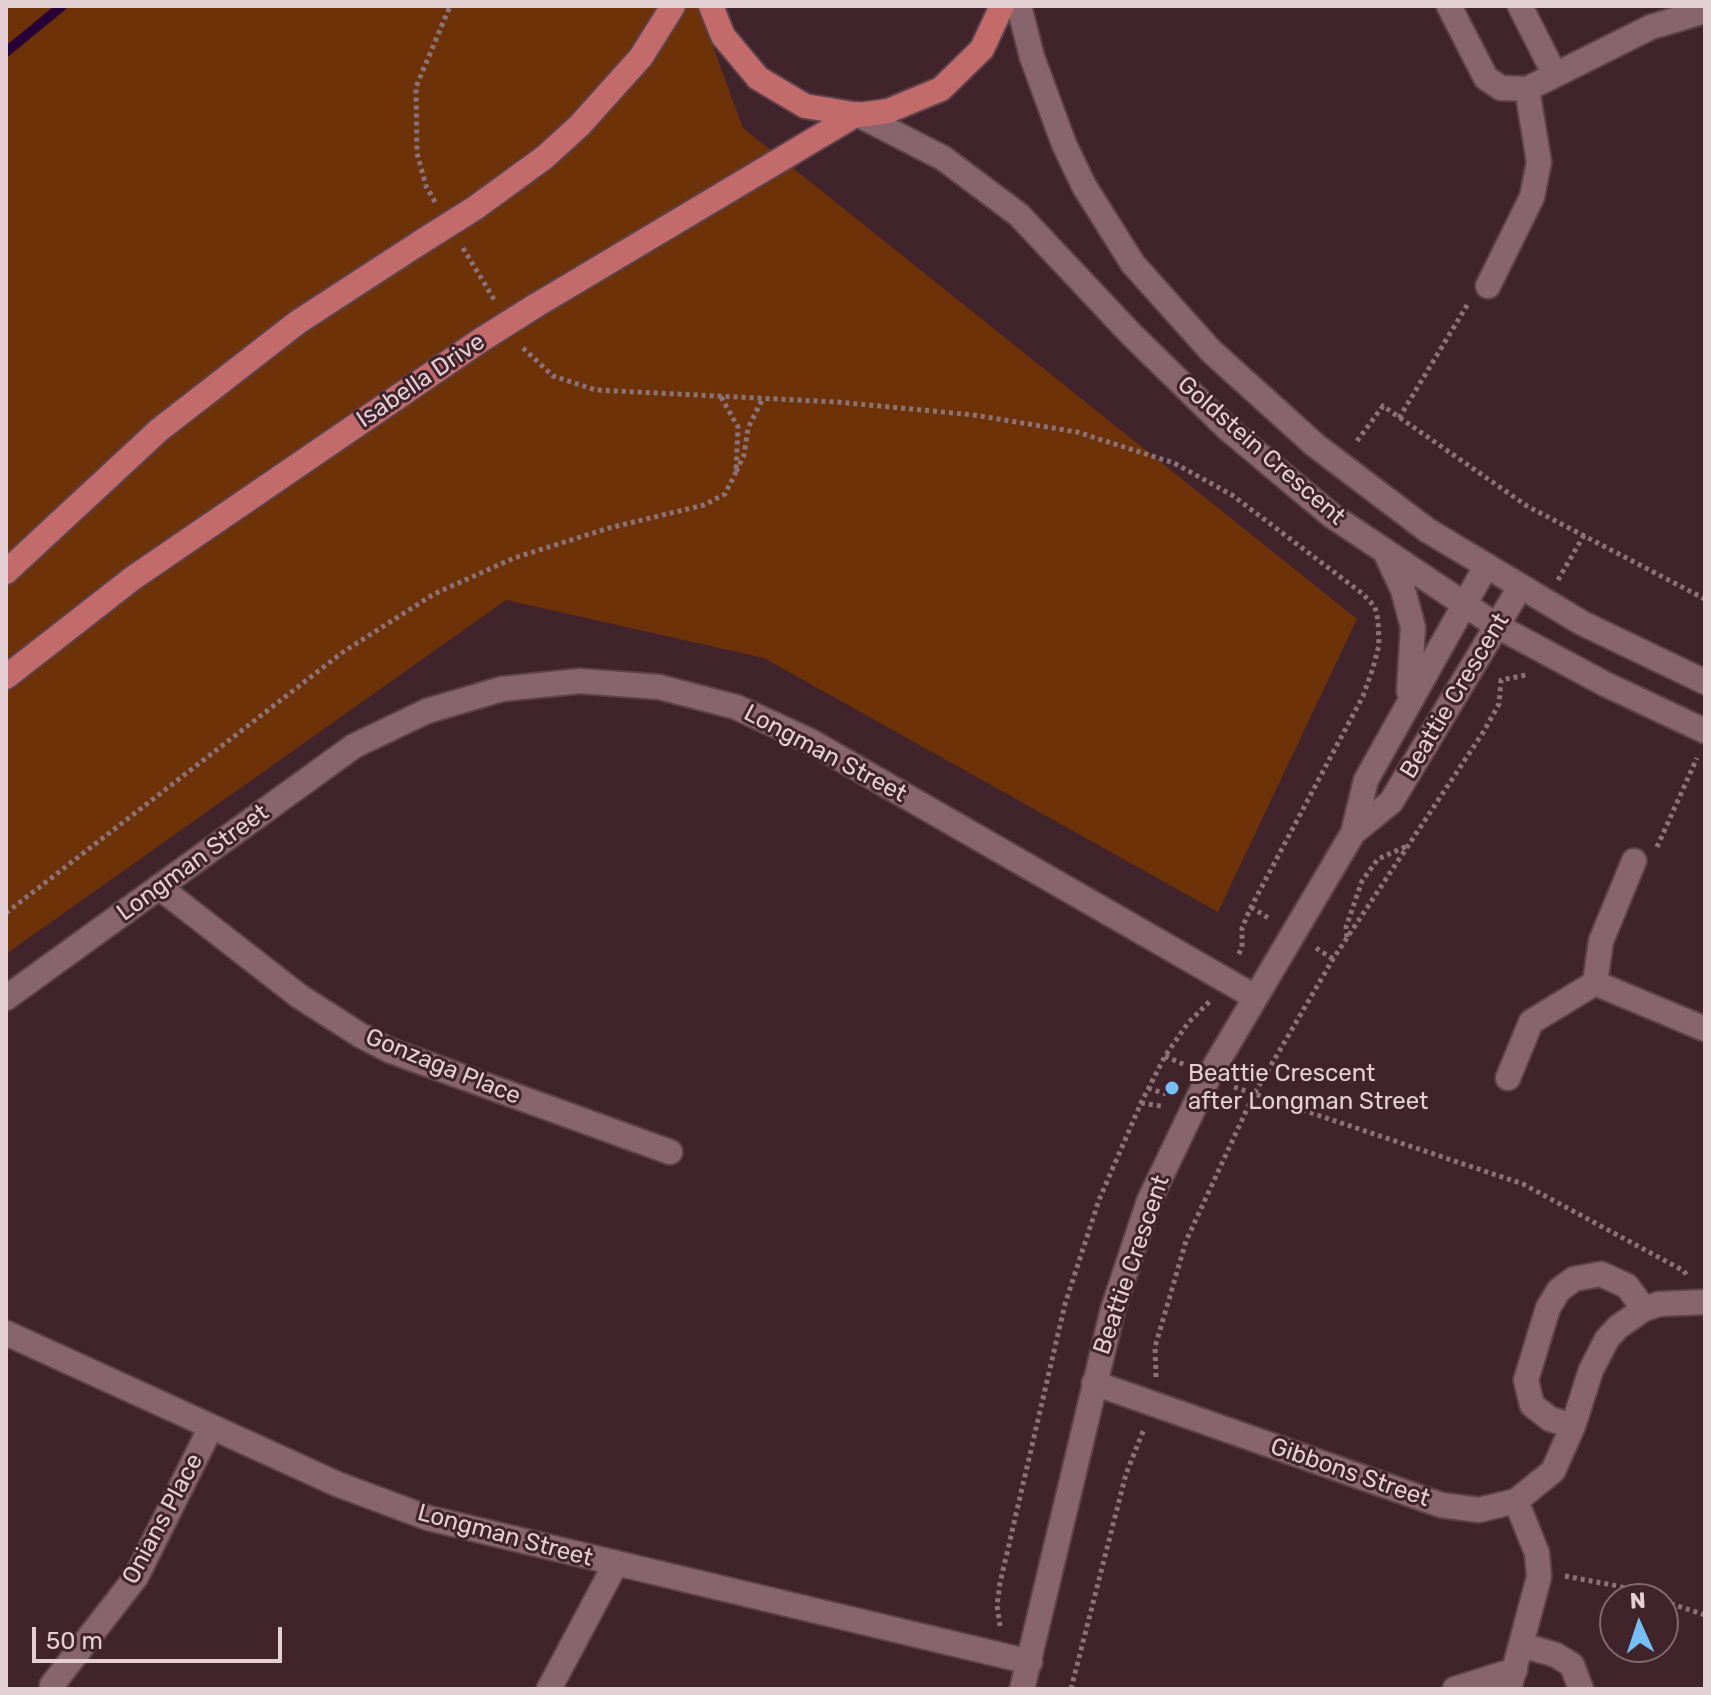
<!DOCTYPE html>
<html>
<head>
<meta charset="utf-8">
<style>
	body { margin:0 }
	#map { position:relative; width:1711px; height:1695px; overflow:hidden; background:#41232c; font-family:Rubik,sans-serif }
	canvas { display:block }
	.frame { position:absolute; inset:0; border:8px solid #e4cfd4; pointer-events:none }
	.north { position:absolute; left:1599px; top:1583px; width:80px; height:80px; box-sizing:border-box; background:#41232c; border:2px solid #82686f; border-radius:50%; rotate:357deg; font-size:22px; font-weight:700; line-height:32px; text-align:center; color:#e4cfd4 }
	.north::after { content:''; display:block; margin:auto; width:28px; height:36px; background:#76c0f7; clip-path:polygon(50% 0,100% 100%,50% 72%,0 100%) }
	.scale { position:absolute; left:32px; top:1627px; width:250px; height:36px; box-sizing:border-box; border:4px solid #e4cfd4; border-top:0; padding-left:10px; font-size:24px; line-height:28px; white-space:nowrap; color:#e4cfd4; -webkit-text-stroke:6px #41232c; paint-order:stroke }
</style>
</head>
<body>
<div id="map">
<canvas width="1711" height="1695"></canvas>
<div class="frame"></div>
<div class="north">N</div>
<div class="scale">50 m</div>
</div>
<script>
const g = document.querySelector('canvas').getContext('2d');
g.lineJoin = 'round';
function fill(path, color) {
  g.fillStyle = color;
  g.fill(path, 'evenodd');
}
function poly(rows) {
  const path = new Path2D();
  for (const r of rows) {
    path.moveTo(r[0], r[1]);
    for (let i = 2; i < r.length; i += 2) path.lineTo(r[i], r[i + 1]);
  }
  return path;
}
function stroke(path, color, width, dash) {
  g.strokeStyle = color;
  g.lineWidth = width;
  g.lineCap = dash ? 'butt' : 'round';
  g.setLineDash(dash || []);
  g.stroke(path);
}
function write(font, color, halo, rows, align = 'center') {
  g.font = font + ' Rubik,sans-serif';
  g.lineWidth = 6;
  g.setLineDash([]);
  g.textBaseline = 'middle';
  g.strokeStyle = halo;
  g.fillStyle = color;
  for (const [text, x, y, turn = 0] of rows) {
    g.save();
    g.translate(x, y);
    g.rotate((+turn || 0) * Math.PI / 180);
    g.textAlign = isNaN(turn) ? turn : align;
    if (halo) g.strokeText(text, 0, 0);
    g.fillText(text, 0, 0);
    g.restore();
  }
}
fill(poly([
	[6,6,698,6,743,128,1357,619,1218,912,764,658,506,600,6,954]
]), '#6e3208');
stroke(poly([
	[6,52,62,6]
]), '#270037', 10);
const minor = poly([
	[1019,6,1032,57,1064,144,1084,186,1133,264,1211,351,1315,445,1427,530,1582,623,1705,682],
	[1449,6,1486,78,1501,88,1527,89,1555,75,1520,6],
	[1555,75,1651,27,1705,11],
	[859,115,943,158,1019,215,1130,333,1227,428,1331,515,1497,626,1605,684,1705,731],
	[1488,286,1532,197,1539,162,1527,89],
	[1388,558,1403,590,1413,627,1409,691],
	[1353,833,1391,802,1519,589],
	[159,887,299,996,360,1035,391,1051,670,1152],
	[1595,983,1705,1029],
	[6,998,354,746,427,711,502,689,580,681,659,687,736,707,810,741,1255,997],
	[1508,1078,1531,1022,1595,983,1601,941,1634,861],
	[6,1333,337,1484,428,1518,1030,1662],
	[1094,1383,1441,1505,1479,1510,1516,1501,1553,1471,1573,1426,1591,1370,1607,1339,1618,1327,1644,1309,1659,1304,1705,1302],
	[1573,1426,1550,1419,1532,1405,1526,1380,1548,1308,1559,1290,1574,1279,1601,1274,1627,1286,1644,1309],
	[1522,1645,1556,1655,1572,1665,1581,1689],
	[52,1685,136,1577,211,1427],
	[549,1689,615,1565],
	[1022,1689,1113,1309,1149,1201,1209,1076,1353,833,1366,780,1485,568],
	[1455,1689,1515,1670],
	[1509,1689,1539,1577,1537,1553,1516,1501]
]);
const major = poly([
	[711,6,723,36,758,78,805,106,859,115,888,111,941,89,982,49,1002,6],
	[475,208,545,157,580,125,641,57,673,6],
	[535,306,857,114],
	[6,572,159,430,298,322,421,242],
	[6,677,133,578,481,340]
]);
stroke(minor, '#5c424a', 28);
stroke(major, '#5c424a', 28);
stroke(poly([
	[435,202,426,186,417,153,416,87,450,6],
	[463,248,495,301],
	[523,348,553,376,596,390,837,402,974,415,1077,432,1174,463,1232,495,1363,594,1375,607,1378,620,1379,645,1373,668,1363,696,1251,907,1242,928,1242,948,1238,955],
	[721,397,738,427,736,472,744,455,748,428,763,398],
	[1399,418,1469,302],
	[1357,441,1383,406,1527,506,1705,599],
	[1558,580,1584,535],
	[1657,847,1697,758],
	[1251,907,1270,919],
	[6,913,343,652,434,594,514,558,609,528,704,505,725,494,736,472],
	[1347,937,1346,927,1362,881,1378,859,1407,846],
	[1316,948,1333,959],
	[1165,1056,1185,1065],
	[1234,1087,1523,1184,1684,1271,1687,1276],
	[1148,1088,1166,1094,1165,1097],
	[1141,1103,1161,1106],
	[1156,1377,1155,1347,1186,1241,1253,1096,1333,959,1484,731,1499,704,1501,680,1526,675],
	[1565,1576,1618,1586,1657,1599],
	[1663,1601,1705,1615],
	[1000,1626,997,1606,1000,1583,1065,1304,1099,1200,1141,1103,1165,1056,1188,1023,1210,1001],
	[1071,1689,1126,1474,1144,1429]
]), '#8c7279', 5, [4, 4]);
stroke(minor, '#88646e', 24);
stroke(major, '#c26b6a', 24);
const majorBridge = poly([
	[421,242,475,208],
	[481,340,535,306]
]);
stroke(majorBridge, '#5c424a', 28, []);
stroke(majorBridge, '#c26b6a', 24);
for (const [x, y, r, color] of [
	[1172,1088,8,"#76c0f7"]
]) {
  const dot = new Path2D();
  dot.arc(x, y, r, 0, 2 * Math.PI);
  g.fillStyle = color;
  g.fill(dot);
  stroke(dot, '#41232c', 3);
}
write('24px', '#e4cfd4', '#41232c', [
	["Isabella Drive",421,381,-34],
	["Goldstein Crescent",1261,451,41],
	["Beattie Crescent",1455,696,-59],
	["Longman Street",825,754,28],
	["Longman Street",193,863,-36],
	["Gonzaga Place",443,1067,22],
	["Beattie Crescent",1132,1265,-71],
	["Gibbons Street",1350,1473,19],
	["Onians Place",163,1519,-62],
	["Longman Street",505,1536,15]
]);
write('24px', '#e4cfd4', '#41232c', [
	["Beattie Crescent",1188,1074],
	["after Longman Street",1188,1102]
], 'left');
</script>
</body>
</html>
